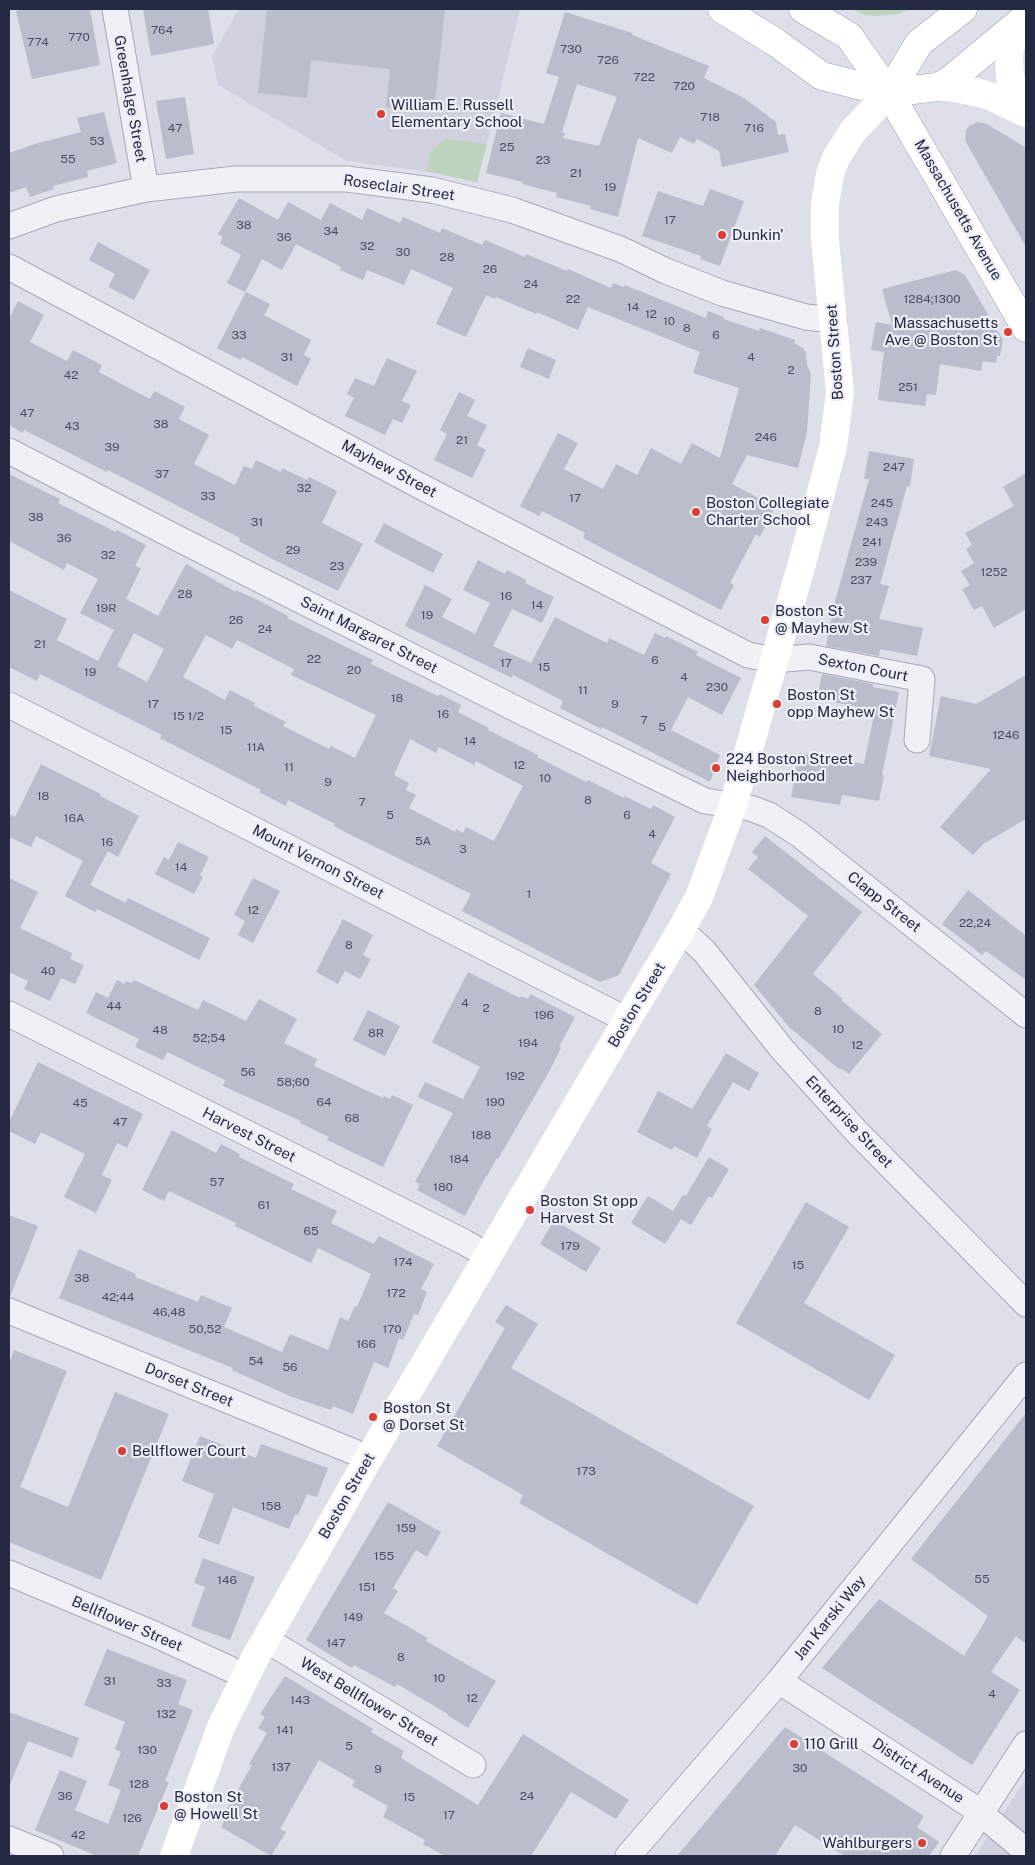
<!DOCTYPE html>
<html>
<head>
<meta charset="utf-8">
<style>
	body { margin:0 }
	#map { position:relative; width:1035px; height:1865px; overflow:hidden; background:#dddfe9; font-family:"Public Sans",sans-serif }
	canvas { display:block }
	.frame { position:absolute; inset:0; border:10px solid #252941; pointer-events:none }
</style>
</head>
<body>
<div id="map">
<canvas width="1035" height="1865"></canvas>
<div class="frame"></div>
</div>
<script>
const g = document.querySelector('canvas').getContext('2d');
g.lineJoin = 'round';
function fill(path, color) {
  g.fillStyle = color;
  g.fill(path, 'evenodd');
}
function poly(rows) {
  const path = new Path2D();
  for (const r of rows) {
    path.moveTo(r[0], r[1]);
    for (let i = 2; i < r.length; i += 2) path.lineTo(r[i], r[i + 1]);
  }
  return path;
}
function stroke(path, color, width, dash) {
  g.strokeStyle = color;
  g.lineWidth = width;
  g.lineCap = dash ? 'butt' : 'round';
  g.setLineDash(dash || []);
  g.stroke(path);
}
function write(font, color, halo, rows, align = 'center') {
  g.font = font + ' "Public Sans",sans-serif';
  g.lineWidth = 4.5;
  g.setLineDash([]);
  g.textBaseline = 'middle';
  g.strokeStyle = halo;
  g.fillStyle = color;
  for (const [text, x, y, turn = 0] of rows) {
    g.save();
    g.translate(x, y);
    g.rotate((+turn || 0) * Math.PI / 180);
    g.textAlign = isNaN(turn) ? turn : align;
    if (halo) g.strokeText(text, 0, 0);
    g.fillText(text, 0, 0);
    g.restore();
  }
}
fill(poly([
	[239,9,520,9,477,182,423,171,347,161,218,85,212,56],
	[1026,1779,1026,1856,975,1856]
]), '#cfd1de');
fill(poly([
	[851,9,910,9,898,14,875,16,863,14],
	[445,139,487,144,477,182,427,171,430,153]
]), '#bed3bd');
fill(poly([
	[25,9,90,9,100,65,32,79,16,11],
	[143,9,208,9,214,44,151,56],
	[267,9,445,9,434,112,386,107,390,69,311,60,307,98,258,93],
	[565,12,632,33,632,35,709,66,704,78,744,98,776,122,778,135,785,134,789,152,722,167,719,151,697,139,694,144,680,137,672,153,638,138,618,217,590,209,591,206,556,197,557,193,522,184,523,182,486,173,501,113,544,124,559,77,546,73],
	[577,84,617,97,599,146,563,138,565,133,562,132],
	[185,97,194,154,166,159,156,101],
	[104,112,117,163,87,171,88,177,53,186,54,189,30,197,26,187,9,193,9,153,38,143,81,132,77,118],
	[977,122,987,124,1026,148,1026,247,967,144,965,140,966,130,969,126],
	[710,189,744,201,720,266,700,259,701,256,642,236,658,191,703,206],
	[239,198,278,220,288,202,321,220,330,203,362,220,367,208,400,223,403,217,440,233,442,228,482,245,485,240,525,257,526,254,567,271,568,269,611,288,613,283,624,287,625,285,706,318,708,311,724,317,723,319,759,331,760,328,795,340,794,343,803,348,806,354,807,365,811,374,807,432,798,468,747,455,732,484,775,507,760,537,756,534,730,583,734,585,721,610,583,538,585,533,542,511,539,516,520,506,558,433,578,443,564,469,603,489,616,464,637,475,651,448,681,464,692,443,720,458,739,388,693,373,700,352,588,307,578,330,537,312,536,314,496,297,495,299,486,295,466,337,436,324,453,288,411,269,404,285,367,270,363,280,340,270,341,267,296,244,282,270,262,259,245,292,227,283,241,255,220,243,223,237,218,234],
	[98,242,150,270,134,300,108,287,115,274,89,260],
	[956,270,965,275,1003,340,1000,356,997,356,996,363,983,361,981,371,940,364,936,395,927,394,925,406,878,400,884,352,871,350,876,322,892,325,882,289],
	[246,292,270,304,264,315,311,340,304,355,311,359,297,386,242,357,241,360,217,348],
	[18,301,44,315,30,342,67,361,73,350,102,365,99,372,150,399,154,391,185,407,179,419,209,435,194,464,235,485,244,466,252,469,256,460,281,472,282,468,307,480,309,477,337,491,322,523,363,544,338,591,272,559,239,541,240,538,108,470,107,472,24,430,23,433,9,425,9,319],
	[528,348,556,360,549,379,520,367],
	[387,358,417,371,402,401,411,405,402,423,393,419,385,435,345,416,354,398,347,394,355,378,374,386],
	[459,392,475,400,467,416,487,425,477,445,486,450,472,478,434,460,447,434,440,430],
	[869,451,914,459,910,486,907,486,880,584,889,586,879,619,923,628,917,656,880,649,879,656,826,646,834,605,869,479,864,479],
	[1026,473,1026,609,994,628,982,606,974,610,962,589,970,585,961,571,974,563,966,549,972,545,965,533,1014,506,1003,487],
	[9,474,60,499,58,503,116,532,117,530,146,545,135,566,141,568,126,599,158,616,186,564,236,592,236,590,262,602,288,616,287,618,373,660,371,664,438,696,440,694,461,705,458,712,489,728,488,730,538,755,537,757,586,782,588,780,624,798,625,796,651,809,653,805,675,817,651,863,671,874,619,975,600,982,570,967,462,911,471,894,349,834,334,826,335,824,288,800,286,806,259,792,261,790,160,738,162,735,40,674,37,681,9,667,9,590,67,619,57,640,98,661,114,630,80,613,98,579,67,563,64,570,9,541],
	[134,633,164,649,147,682,117,666],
	[206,635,232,649,237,640,294,669,291,675,376,715,355,758,331,746,329,749,283,726,286,722,254,706,255,703,230,690,225,700,183,677],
	[410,739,436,753,439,747,474,765,476,761,523,786,494,841,466,827,463,833,456,829,455,832,409,808,416,795,406,790,409,783,394,775],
	[384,523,443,554,433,573,374,542],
	[478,560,505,574,507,570,526,580,525,583,554,597,542,623,512,609,493,646,531,663,555,617,607,643,609,638,644,655,655,633,665,638,666,636,698,652,696,655,741,678,722,715,688,697,671,730,720,755,710,782,602,727,601,729,560,708,563,701,513,675,512,678,405,626,425,585,452,599,442,617,475,634,490,603,463,590],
	[822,674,873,684,873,687,899,692,882,775,884,776,879,801,842,795,840,805,791,797,799,753,864,764,875,710,817,699],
	[1026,675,1026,819,983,844,973,855,940,827,991,769,929,756,941,696,976,704],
	[41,764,101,794,100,796,139,816,118,857,108,851,90,885,126,903,128,898,210,938,199,960,97,909,95,912,65,896,83,861,36,836,31,847,9,837,9,814,15,817],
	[765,836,862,912,813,974,843,999,841,1000,882,1034,849,1074,840,1068,839,1069,789,1027,754,985,808,916,748,869,758,857,752,852],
	[178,842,209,857,200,875,203,877,194,894,155,874,164,857,169,860],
	[9,878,38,892,20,928,72,953,70,959,84,965,75,984,61,978,50,1001,24,989,28,981,9,972],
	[253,878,280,891,253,943,238,935,245,921,234,915],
	[968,890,1026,936,1026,980,986,951,982,955,942,924],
	[343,919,373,935,363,955,371,959,360,979,345,971,338,984,316,972],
	[468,972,520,998,521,996,528,999,530,994,575,1017,559,1047,561,1048,550,1070,498,1159,497,1158,487,1176,486,1176,465,1216,417,1190,420,1184,415,1182,453,1113,418,1097,425,1082,463,1099,480,1067,432,1042],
	[117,980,124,984,126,981,132,983,134,980,198,1010,203,1000,246,1021,259,999,297,1019,284,1043,317,1059,314,1066,383,1098,384,1096,390,1099,392,1095,413,1105,383,1167,327,1140,329,1137,300,1123,301,1121,223,1086,225,1080,167,1052,163,1060,135,1047,139,1039,86,1013,96,992,108,998],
	[368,1010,400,1026,385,1056,353,1040],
	[726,1053,759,1073,749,1091,733,1082,707,1126,712,1129,697,1158,674,1146,672,1150,637,1132,658,1091,692,1109],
	[38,1062,143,1114,127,1148,117,1143,102,1175,112,1180,96,1213,64,1197,85,1154,41,1132,35,1144,9,1131,9,1122],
	[172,1130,216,1153,221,1144,240,1154,239,1157,294,1184,291,1189,337,1211,331,1223,374,1244,379,1236,434,1264,421,1289,427,1292,418,1315,414,1314,403,1340,399,1338,388,1368,374,1362,353,1414,333,1406,331,1410,292,1397,232,1370,233,1368,59,1298,79,1249,136,1274,135,1277,198,1302,201,1295,232,1308,224,1327,282,1352,290,1334,328,1350,340,1317,348,1321,355,1306,357,1307,371,1274,318,1248,311,1263,235,1226,236,1223,169,1191,164,1201,142,1190],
	[709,1157,729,1169,712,1198,709,1196,691,1225,681,1219,665,1244,631,1223,648,1196,673,1211,683,1195,686,1196],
	[806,1202,849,1227,804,1303,895,1355,869,1400,736,1323],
	[9,1215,38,1226,10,1297,9,1297],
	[554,1220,601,1248,586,1272,540,1244],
	[506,1305,538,1324,511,1368,754,1506,697,1605,519,1503,523,1495,437,1446,505,1328,495,1322],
	[14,1350,67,1371,20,1487,68,1507,115,1392,169,1414,101,1580,9,1542,9,1363],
	[1026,1413,1026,1644,1016,1636,991,1672,1020,1690,972,1765,822,1668,879,1599,964,1656,988,1616,911,1559],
	[200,1436,256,1458,261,1444,328,1468,317,1497,307,1494,298,1515,295,1514,289,1529,233,1507,219,1545,198,1537,214,1494,182,1481],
	[388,1502,441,1532,427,1557,416,1550,393,1588,398,1591,384,1613,428,1638,426,1641,496,1681,468,1728,447,1715,448,1714,397,1684,395,1687,354,1665,352,1668,306,1640],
	[203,1558,255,1577,230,1640,191,1626,205,1587,194,1583],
	[107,1649,187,1680,178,1704,193,1710,165,1781,169,1782,138,1856,97,1856,35,1830,60,1770,87,1781,75,1810,108,1824,121,1790,108,1785,121,1752,115,1749,125,1722,84,1705],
	[285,1676,373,1729,371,1732,404,1751,401,1758,478,1805,523,1734,629,1800,616,1819,571,1792,531,1856,445,1856,423,1844,425,1840,383,1817,388,1806,352,1786,355,1781,319,1760,280,1829,286,1832,271,1856,221,1827,228,1814,225,1812,252,1765,249,1764,267,1733,258,1728,265,1717,260,1714],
	[9,1712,79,1738,72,1758,28,1741,9,1787],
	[785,1727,924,1816,917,1827,939,1842,929,1856,845,1856,795,1825,775,1856,677,1856]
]), '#b9bdcc');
const street = poly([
	[115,9,146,189],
	[9,226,56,209,146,189,236,179,347,179,432,190,512,210,620,249,666,271,722,293,806,317,834,320],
	[9,267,422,487,748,655,774,660,809,657,922,679,917,740],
	[9,451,171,535,526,714,705,801,750,808,769,815,800,835,1026,1015],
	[9,705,627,1020],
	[681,930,704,951,782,1049,855,1130,1026,1304],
	[9,1014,464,1242,488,1256],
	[9,1311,369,1458],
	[9,1573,154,1634,245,1676],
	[265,1639,473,1765],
	[779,1681,973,1807,1026,1851],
	[9,1839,51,1856],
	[628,1856,779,1681,1026,1375],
	[953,1856,1026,1744]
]);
const primary = poly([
	[722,9,775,42,822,76,889,93,937,87,949,81,1026,17],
	[803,9,849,36,889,93,1026,328],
	[889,93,919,43,963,9]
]);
stroke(street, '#a6a8b7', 27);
stroke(primary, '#9ba0b6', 29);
stroke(street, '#f0f1f6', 25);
stroke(poly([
	[1015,27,1009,54,1010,78,1020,99,1026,107],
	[937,87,950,87,975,92,990,96,1026,113],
	[174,1856,221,1727,255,1658,369,1458,627,1020,681,930,699,897,733,805,804,556,833,447,840,392,825,240,825,204,830,174,836,158,853,131,889,93]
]), '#fff', 28);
stroke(primary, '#fff', 28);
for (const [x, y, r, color] of [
	[381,114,5,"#dd3d33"],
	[722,235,5,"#dd3d33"],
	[1008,332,5,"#dd3d33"],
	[696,512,5,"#dd3d33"],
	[765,620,5,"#dd3d33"],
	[777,704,5,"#dd3d33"],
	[716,768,5,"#dd3d33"],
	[530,1210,5,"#dd3d33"],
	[373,1417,5,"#dd3d33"],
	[122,1451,5,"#dd3d33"],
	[794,1744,5,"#dd3d33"],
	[164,1806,5,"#dd3d33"],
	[922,1843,5,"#dd3d33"]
]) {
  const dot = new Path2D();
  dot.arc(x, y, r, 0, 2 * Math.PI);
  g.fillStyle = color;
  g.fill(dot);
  stroke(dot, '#eceef6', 2);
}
write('12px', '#4a4e64', null, [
	["764",162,30],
	["770",79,37],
	["774",38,42],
	["730",571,49],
	["726",608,60],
	["722",644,77],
	["720",684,86],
	["718",710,117],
	["47",175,128],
	["716",754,128],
	["53",97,141],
	["25",507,147],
	["55",68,159],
	["23",543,160],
	["21",576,173],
	["19",610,187],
	["17",670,220],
	["38",244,225],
	["34",331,231],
	["36",284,237],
	["32",367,246],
	["30",403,252],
	["28",447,257],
	["26",490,269],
	["24",531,284],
	["22",573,299],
	["1284;1300",932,299],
	["14",633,307],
	["12",651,314],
	["10",669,321],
	["8",687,328],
	["33",239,335],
	["6",716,335],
	["31",287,357],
	["4",751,357],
	["2",791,370],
	["42",71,375],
	["251",908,387],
	["47",27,413],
	["38",161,424],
	["43",72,426],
	["246",766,437],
	["21",462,440],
	["39",112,447],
	["247",894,467],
	["37",162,474],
	["32",304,488],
	["33",208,496],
	["17",575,498],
	["245",882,503],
	["38",36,517],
	["31",257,522],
	["243",877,522],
	["36",64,538],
	["241",872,542],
	["29",293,550],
	["32",108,555],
	["239",866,562],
	["23",337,566],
	["1252",994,572],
	["237",861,580],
	["28",185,594],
	["16",506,596],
	["14",537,605],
	["19R",106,608],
	["19",427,615],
	["26",236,620],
	["24",265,629],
	["21",40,644],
	["22",314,659],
	["6",655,660],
	["17",506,663],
	["15",544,667],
	["20",354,670],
	["19",90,672],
	["4",684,677],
	["230",717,687],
	["11",583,690],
	["18",397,698],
	["17",153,704],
	["9",615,704],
	["16",443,714],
	["15 1/2",188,716],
	["7",644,720],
	["5",662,727],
	["15",226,730],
	["1246",1006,735],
	["14",470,741],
	["11A",256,747],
	["12",519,765],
	["11",289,767],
	["10",545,778],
	["9",328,782],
	["18",43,796],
	["8",588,800],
	["7",362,802],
	["5",390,815],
	["6",627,815],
	["16A",74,818],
	["4",652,834],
	["5A",423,841],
	["16",107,842],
	["3",463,849],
	["14",181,867],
	["1",529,894],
	["12",253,910],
	["22,24",975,923],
	["8",349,945],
	["40",48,971],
	["4",465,1003],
	["44",114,1006],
	["2",486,1008],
	["8",818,1011],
	["196",544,1015],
	["10",838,1029],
	["48",160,1030],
	["8R",376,1033],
	["52;54",209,1038],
	["194",528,1043],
	["12",857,1045],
	["56",248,1072],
	["192",515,1076],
	["58;60",293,1082],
	["64",324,1102],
	["190",495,1102],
	["45",80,1103],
	["68",352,1118],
	["47",120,1122],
	["188",481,1135],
	["184",459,1159],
	["57",217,1182],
	["180",443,1187],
	["61",264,1205],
	["65",311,1231],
	["179",570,1246],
	["174",403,1262],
	["15",798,1265],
	["38",82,1278],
	["172",396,1293],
	["42;44",118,1297],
	["46,48",169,1312],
	["50,52",205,1329],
	["170",392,1329],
	["166",366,1344],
	["54",256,1361],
	["56",290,1367],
	["173",586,1471],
	["158",271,1506],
	["159",406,1528],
	["155",384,1556],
	["55",982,1579],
	["146",227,1580],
	["151",367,1587],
	["149",353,1617],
	["147",336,1643],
	["8",401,1657],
	["10",439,1678],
	["31",110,1681],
	["33",164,1683],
	["4",992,1694],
	["12",472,1698],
	["143",300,1700],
	["132",166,1714],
	["141",285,1730],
	["5",349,1746],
	["130",147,1750],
	["137",281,1767],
	["30",800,1768],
	["9",378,1769],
	["128",139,1784],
	["36",65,1796],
	["24",527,1796],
	["15",409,1797],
	["17",449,1815],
	["126",132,1818],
	["42",78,1835]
]);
write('15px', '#252941', '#eceef6', [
	["Greenhalge Street",130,99,80],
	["Roseclair Street",399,188,8],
	["Massachusetts Avenue",958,210,60],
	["Boston Street",835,352,-94],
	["Mayhew Street",389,469,28],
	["Saint Margaret Street",369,635,27],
	["Sexton Court",863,668,11],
	["Mount Vernon Street",318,862,27],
	["Clapp Street",884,902,38],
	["Boston Street",637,1005,-59],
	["Enterprise Street",849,1122,47],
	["Harvest Street",249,1135,27],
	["Dorset Street",189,1385,22],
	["Boston Street",347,1496,-60],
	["Jan Karski Way",830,1618,-51],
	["Bellflower Street",127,1624,23],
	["West Bellflower Street",369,1702,31],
	["District Avenue",918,1771,33]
]);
write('15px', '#252941', '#eceef6', [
	["William E. Russell",391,105],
	["Elementary School",391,122],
	["Dunkin'",732,235],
	["Massachusetts",998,323,"right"],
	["Ave @ Boston St",998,340,"right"],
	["Boston Collegiate",706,503],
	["Charter School",706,520],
	["Boston St",775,611],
	["@ Mayhew St",775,628],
	["Boston St",787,695],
	["opp Mayhew St",787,712],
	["224 Boston Street",726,759],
	["Neighborhood",726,776],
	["Boston St opp",540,1201],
	["Harvest St",540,1218],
	["Boston St",383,1408],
	["@ Dorset St",383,1425],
	["Bellflower Court",132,1451],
	["110 Grill",804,1744],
	["Boston St",174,1797],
	["@ Howell St",174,1814],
	["Wahlburgers",912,1843,"right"]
], 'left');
</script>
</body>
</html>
